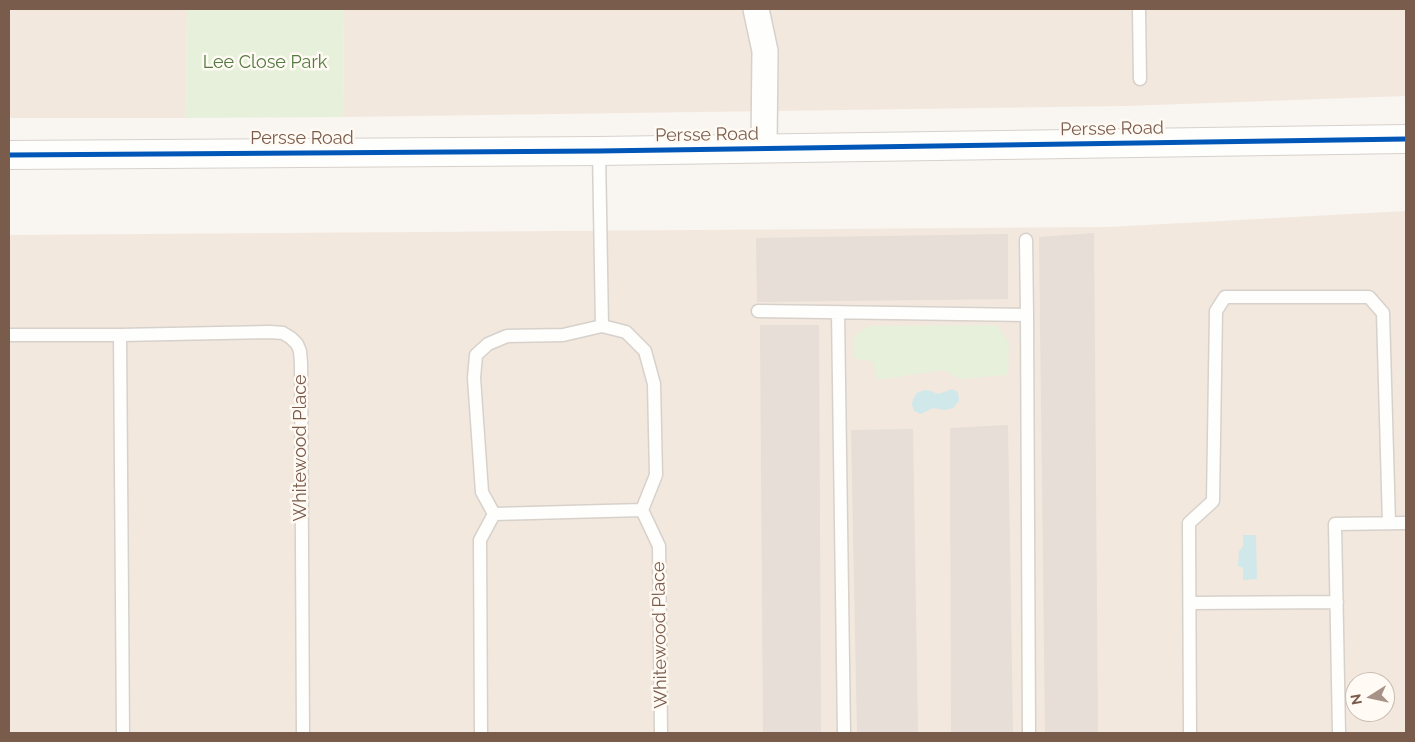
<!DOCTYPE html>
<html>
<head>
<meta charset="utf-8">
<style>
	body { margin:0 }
	#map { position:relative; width:1415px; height:742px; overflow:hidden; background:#f9f5f0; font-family:Raleway,sans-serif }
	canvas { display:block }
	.frame { position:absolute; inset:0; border:10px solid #7a5c4d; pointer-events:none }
	.north { position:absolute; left:1345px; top:672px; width:50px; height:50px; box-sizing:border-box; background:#fffaf3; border:1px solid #cabbb1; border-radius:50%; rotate:260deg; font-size:14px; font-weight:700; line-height:20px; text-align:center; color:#7a5c4d }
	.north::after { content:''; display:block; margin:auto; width:18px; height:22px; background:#a69286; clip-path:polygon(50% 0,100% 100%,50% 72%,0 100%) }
</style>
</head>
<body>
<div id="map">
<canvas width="1415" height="742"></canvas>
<div class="frame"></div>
<div class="north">N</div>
</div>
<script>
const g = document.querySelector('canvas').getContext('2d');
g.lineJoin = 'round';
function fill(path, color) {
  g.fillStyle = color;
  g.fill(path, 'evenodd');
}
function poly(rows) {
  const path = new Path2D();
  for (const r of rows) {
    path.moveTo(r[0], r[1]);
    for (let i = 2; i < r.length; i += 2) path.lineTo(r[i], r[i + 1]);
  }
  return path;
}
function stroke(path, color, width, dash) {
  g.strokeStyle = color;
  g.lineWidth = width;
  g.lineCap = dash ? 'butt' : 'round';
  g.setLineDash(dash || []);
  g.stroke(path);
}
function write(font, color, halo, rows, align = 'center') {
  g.font = font + ' Raleway,sans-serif';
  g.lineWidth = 5;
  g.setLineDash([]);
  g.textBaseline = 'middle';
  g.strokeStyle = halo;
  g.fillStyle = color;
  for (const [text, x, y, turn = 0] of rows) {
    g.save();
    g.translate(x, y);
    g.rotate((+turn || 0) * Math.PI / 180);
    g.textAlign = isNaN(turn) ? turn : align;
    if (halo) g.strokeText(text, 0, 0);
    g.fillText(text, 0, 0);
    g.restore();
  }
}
fill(poly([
	[9,9,187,9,186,118,9,118],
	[344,9,1406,9,1406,96,1126,106,343,117],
	[1406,211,1406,733,9,733,9,235,1109,227],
	[1355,682,1385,682,1385,712,1355,712]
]), '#f2e8de');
fill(poly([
	[187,9,344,9,343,117,186,118],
	[997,325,1009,343,1008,375,960,379,943,370,877,380,873,362,854,358,854,336,869,326]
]), '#e7f0db');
fill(poly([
	[952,389,958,392,959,401,953,408,945,410,933,408,921,414,914,411,912,405,913,399,917,393,924,390,931,391,938,394],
	[1243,535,1256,535,1257,579,1243,580,1243,568,1238,566,1239,551,1243,546]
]), '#d0e8ea');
fill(poly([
	[1094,233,1098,733,1045,733,1039,237],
	[1008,234,1008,299,757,302,756,238],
	[760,325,819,325,821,733,763,733],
	[1008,425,1013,733,951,733,950,428],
	[913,429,918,733,857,733,851,430]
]), '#e6ded7');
const service = poly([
	[1139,9,1140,79],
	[599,151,602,326,626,332,645,351,654,384,656,475,642,510,659,546,661,733],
	[1026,240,1027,315],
	[758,311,1027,315,1029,733],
	[838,312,844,733],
	[9,335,120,335,270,332,283,333,291,338,297,344,300,351,301,363,303,733],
	[120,335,123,733],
	[494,514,482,492,474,378,476,355,488,344,507,336,563,335,602,326],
	[494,514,642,510],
	[1190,603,1337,602],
	[481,733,480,540,494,514],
	[1190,733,1189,523,1213,501,1216,311,1225,297,1369,297,1383,313,1389,523],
	[1339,733,1335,524,1406,523]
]);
const minor = poly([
	[756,9,765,51,764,148]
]);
const tertiary = poly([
	[9,155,599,151,1406,139]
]);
stroke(service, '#d7d1cb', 15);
stroke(minor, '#d7d1cb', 28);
stroke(tertiary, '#d7d1cb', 30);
stroke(service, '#fefefd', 12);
stroke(minor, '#fefefd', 25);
stroke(tertiary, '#fefefd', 28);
stroke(poly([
	[9,155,599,151,1406,139]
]), '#0057b8', 5);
write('18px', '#537a41', '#fffaf3', [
	["Lee Close Park",265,63]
]);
write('18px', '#7a5c4d', '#fffaf3', [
	["Persse Road",1112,129,-1],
	["Persse Road",707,135,-1],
	["Persse Road",302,139],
	["Whitewood Place",301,448,-90],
	["Whitewood Place",660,635,-91]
]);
</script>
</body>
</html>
